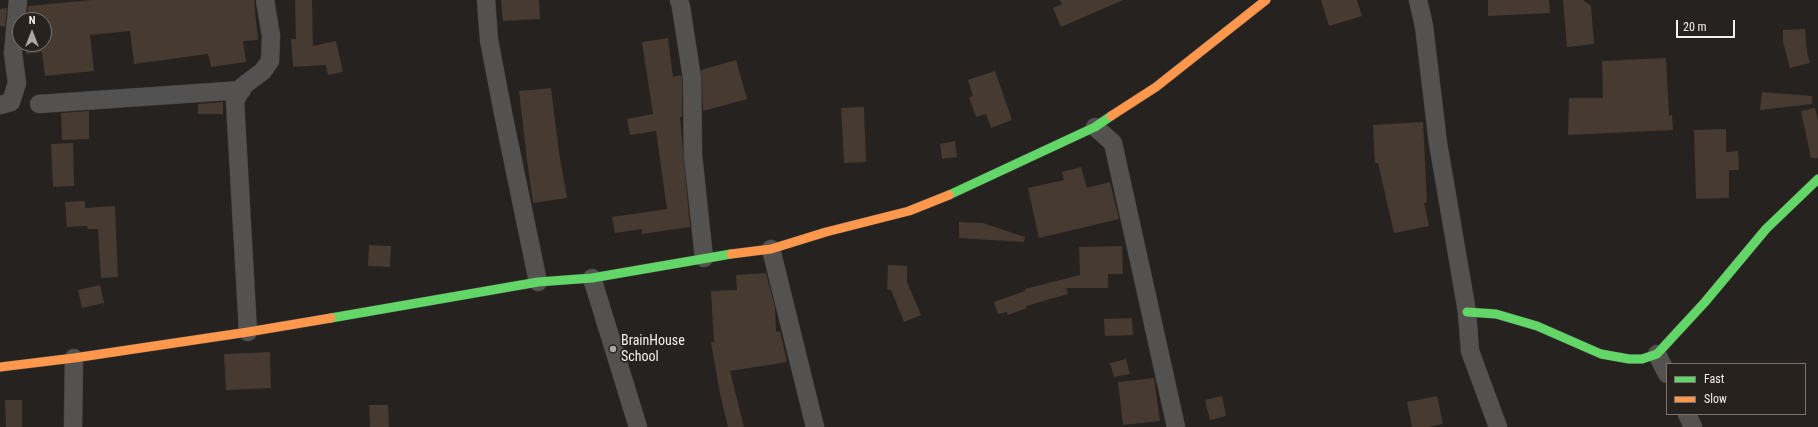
<!DOCTYPE html>
<html>
<head>
<meta charset="utf-8">
<style>
	body { margin:0 }
	#map { position:relative; width:1818px; height:427px; overflow:hidden; background:#252220; font-family:"Roboto Condensed",sans-serif }
	canvas { display:block }
	.legend { position:absolute; left:1666px; top:363px; width:140px; height:52px; box-sizing:border-box; background:#27221e; border:1px solid #797470; margin:0; padding:5px 7px; list-style:none; font-size:12px; color:#f3efec }
	.legend li { display:flex; align-items:center; gap:8px; height:20px }
	.legend b { width:20px; border:1px solid #797470 }
	.north { position:absolute; left:12px; top:12px; width:40px; height:40px; box-sizing:border-box; background:#27221e; border:1px solid #797470; border-radius:50%; rotate:0deg; font-size:11px; font-weight:700; line-height:16px; text-align:center; color:#f3efec }
	.north::after { content:''; display:block; margin:auto; width:14px; height:18px; background:#aba7a5; clip-path:polygon(50% 0,100% 100%,50% 72%,0 100%) }
	.scale { position:absolute; left:1676px; top:20px; width:59px; height:18px; box-sizing:border-box; border:2px solid #f3efec; border-top:0; padding-left:5px; font-size:12px; line-height:14px; white-space:nowrap; color:#f3efec; -webkit-text-stroke:3px #27221e; paint-order:stroke }
</style>
</head>
<body>
<div id="map">
<canvas width="1818" height="427"></canvas>
<ul class="legend">
<li><b style="height:5px;background:#63d668"></b>Fast</li>
<li><b style="height:5px;background:#ff974d"></b>Slow</li>
</ul>
<div class="north">N</div>
<div class="scale">20 m</div>
</div>
<script>
const g = document.querySelector('canvas').getContext('2d');
g.lineJoin = 'round';
function fill(path, color) {
  g.fillStyle = color;
  g.fill(path, 'evenodd');
}
function poly(rows) {
  const path = new Path2D();
  for (const r of rows) {
    path.moveTo(r[0], r[1]);
    for (let i = 2; i < r.length; i += 2) path.lineTo(r[i], r[i + 1]);
  }
  return path;
}
function stroke(path, color, width, dash) {
  g.strokeStyle = color;
  g.lineWidth = width;
  g.lineCap = dash ? 'butt' : 'round';
  g.setLineDash(dash || []);
  g.stroke(path);
}
function write(font, color, halo, rows, align = 'center') {
  g.font = font + ' "Roboto Condensed",sans-serif';
  g.lineWidth = 3.5;
  g.setLineDash([]);
  g.textBaseline = 'middle';
  g.strokeStyle = halo;
  g.fillStyle = color;
  for (const [text, x, y, turn = 0] of rows) {
    g.save();
    g.translate(x, y);
    g.rotate((+turn || 0) * Math.PI / 180);
    g.textAlign = isNaN(turn) ? turn : align;
    if (halo) g.strokeText(text, 0, 0);
    g.fillText(text, 0, 0);
    g.restore();
  }
}
fill(poly([
	[92,0,254,0,258,40,243,41,246,62,211,67,208,54,134,64,130,31,90,35,94,71,45,76,42,52,26,54,25,44,44,44,44,20,27,20,28,6],
	[295,0,312,0,313,46,336,41,343,72,328,75,326,65,293,67,291,39,296,39],
	[501,0,539,0,540,19,503,21],
	[1060,0,1123,0,1061,27,1053,8,1062,4],
	[1321,0,1357,0,1362,16,1329,26],
	[1488,0,1549,0,1550,13,1488,16],
	[1563,0,1583,0,1591,6,1594,44,1567,47],
	[7,8,5,27,0,26,0,9],
	[1805,29,1807,52,1810,63,1790,68,1783,42,1783,30],
	[668,38,673,77,681,75,682,79,682,117,680,117,690,227,642,234,642,229,615,233,612,217,667,209,656,131,630,135,627,119,653,114,642,42],
	[1666,58,1669,115,1672,115,1673,130,1568,135,1569,98,1603,98,1602,61],
	[736,60,747,99,703,111,701,70],
	[995,71,1012,120,991,128,986,114,976,117,969,97,973,96,968,80],
	[551,88,559,152,567,198,533,203,527,160,519,91],
	[1762,92,1812,96,1812,104,1760,110],
	[223,102,223,114,198,114,198,104],
	[864,107,866,162,844,163,841,108],
	[1815,108,1818,120,1818,158,1811,158,1801,111],
	[89,111,89,139,62,140,61,113],
	[1423,122,1427,202,1424,203,1429,226,1394,233,1378,163,1375,163,1373,125],
	[1726,129,1726,152,1738,151,1739,170,1729,170,1729,198,1696,199,1694,130],
	[955,141,957,157,942,159,940,144],
	[73,143,74,186,53,187,51,144],
	[1081,167,1087,188,1110,182,1119,219,1039,238,1028,188,1064,180,1062,172],
	[85,201,85,208,115,206,118,277,101,278,98,229,88,229,87,226,67,227,65,202],
	[959,222,983,223,1025,237,1024,242,959,238],
	[369,245,391,246,390,267,368,266],
	[1122,246,1123,274,1108,274,1108,288,1066,288,1068,294,1026,306,1027,308,1008,315,1007,312,998,314,994,302,1025,291,1025,289,1080,275,1079,247],
	[888,265,907,266,907,282,921,315,904,322,891,290,887,289],
	[766,273,775,307,776,332,780,331,787,362,730,371,744,427,728,427,720,394,711,342,714,342,711,291,737,290,736,275],
	[100,285,104,303,82,308,78,290],
	[1132,318,1133,335,1105,336,1104,319],
	[270,352,271,388,226,390,224,354],
	[1126,359,1130,374,1114,377,1110,363],
	[1154,378,1160,421,1123,425,1118,382],
	[1222,396,1226,416,1210,420,1205,400],
	[1437,396,1443,424,1428,427,1412,427,1407,402],
	[5,400,22,400,22,427,6,427],
	[369,405,388,405,389,427,370,427]
]), '#473a31');
const street = poly([
	[486,0,489,40,503,113,538,282],
	[679,0,681,7,692,78,693,155,704,258],
	[1418,0,1424,26,1438,143,1467,312,1470,351,1498,427],
	[39,104,242,90],
	[0,105,11,102,17,83,13,53,18,0],
	[1095,127,1113,143,1176,427],
	[771,249,815,427],
	[592,278,638,427],
	[248,332,235,101,243,86,263,71,270,61,271,36,265,0],
	[1657,354,1667,374],
	[1687,414,1693,427],
	[73,427,74,358]
]);
const fast = poly([
	[949,195,1095,127,1111,116],
	[1467,312,1496,314,1537,326,1601,354,1629,359,1642,359,1657,354,1705,302,1766,229,1818,179],
	[331,318,538,282,592,278,731,254]
]);
const slow = poly([
	[1111,116,1156,87,1266,0],
	[731,254,771,249,826,232,909,211,949,195],
	[0,367,74,358,248,332,331,318]
]);
stroke(street, '#3f3d3b', 19);
stroke(fast, '#3f3d3b', 10);
stroke(slow, '#3f3d3b', 10);
stroke(street, '#545250', 18);
stroke(fast, '#63d668', 9);
stroke(slow, '#ff974d', 9);
for (const [x, y, r, color] of [
	[613,349,4,"#aba7a5"]
]) {
  const dot = new Path2D();
  dot.arc(x, y, r, 0, 2 * Math.PI);
  g.fillStyle = color;
  g.fill(dot);
  stroke(dot, '#27221e', 1.5);
}
write('14px', '#f3efec', '#27221e', [
	["BrainHouse",621,341],
	["School",621,357]
], 'left');
</script>
</body>
</html>
